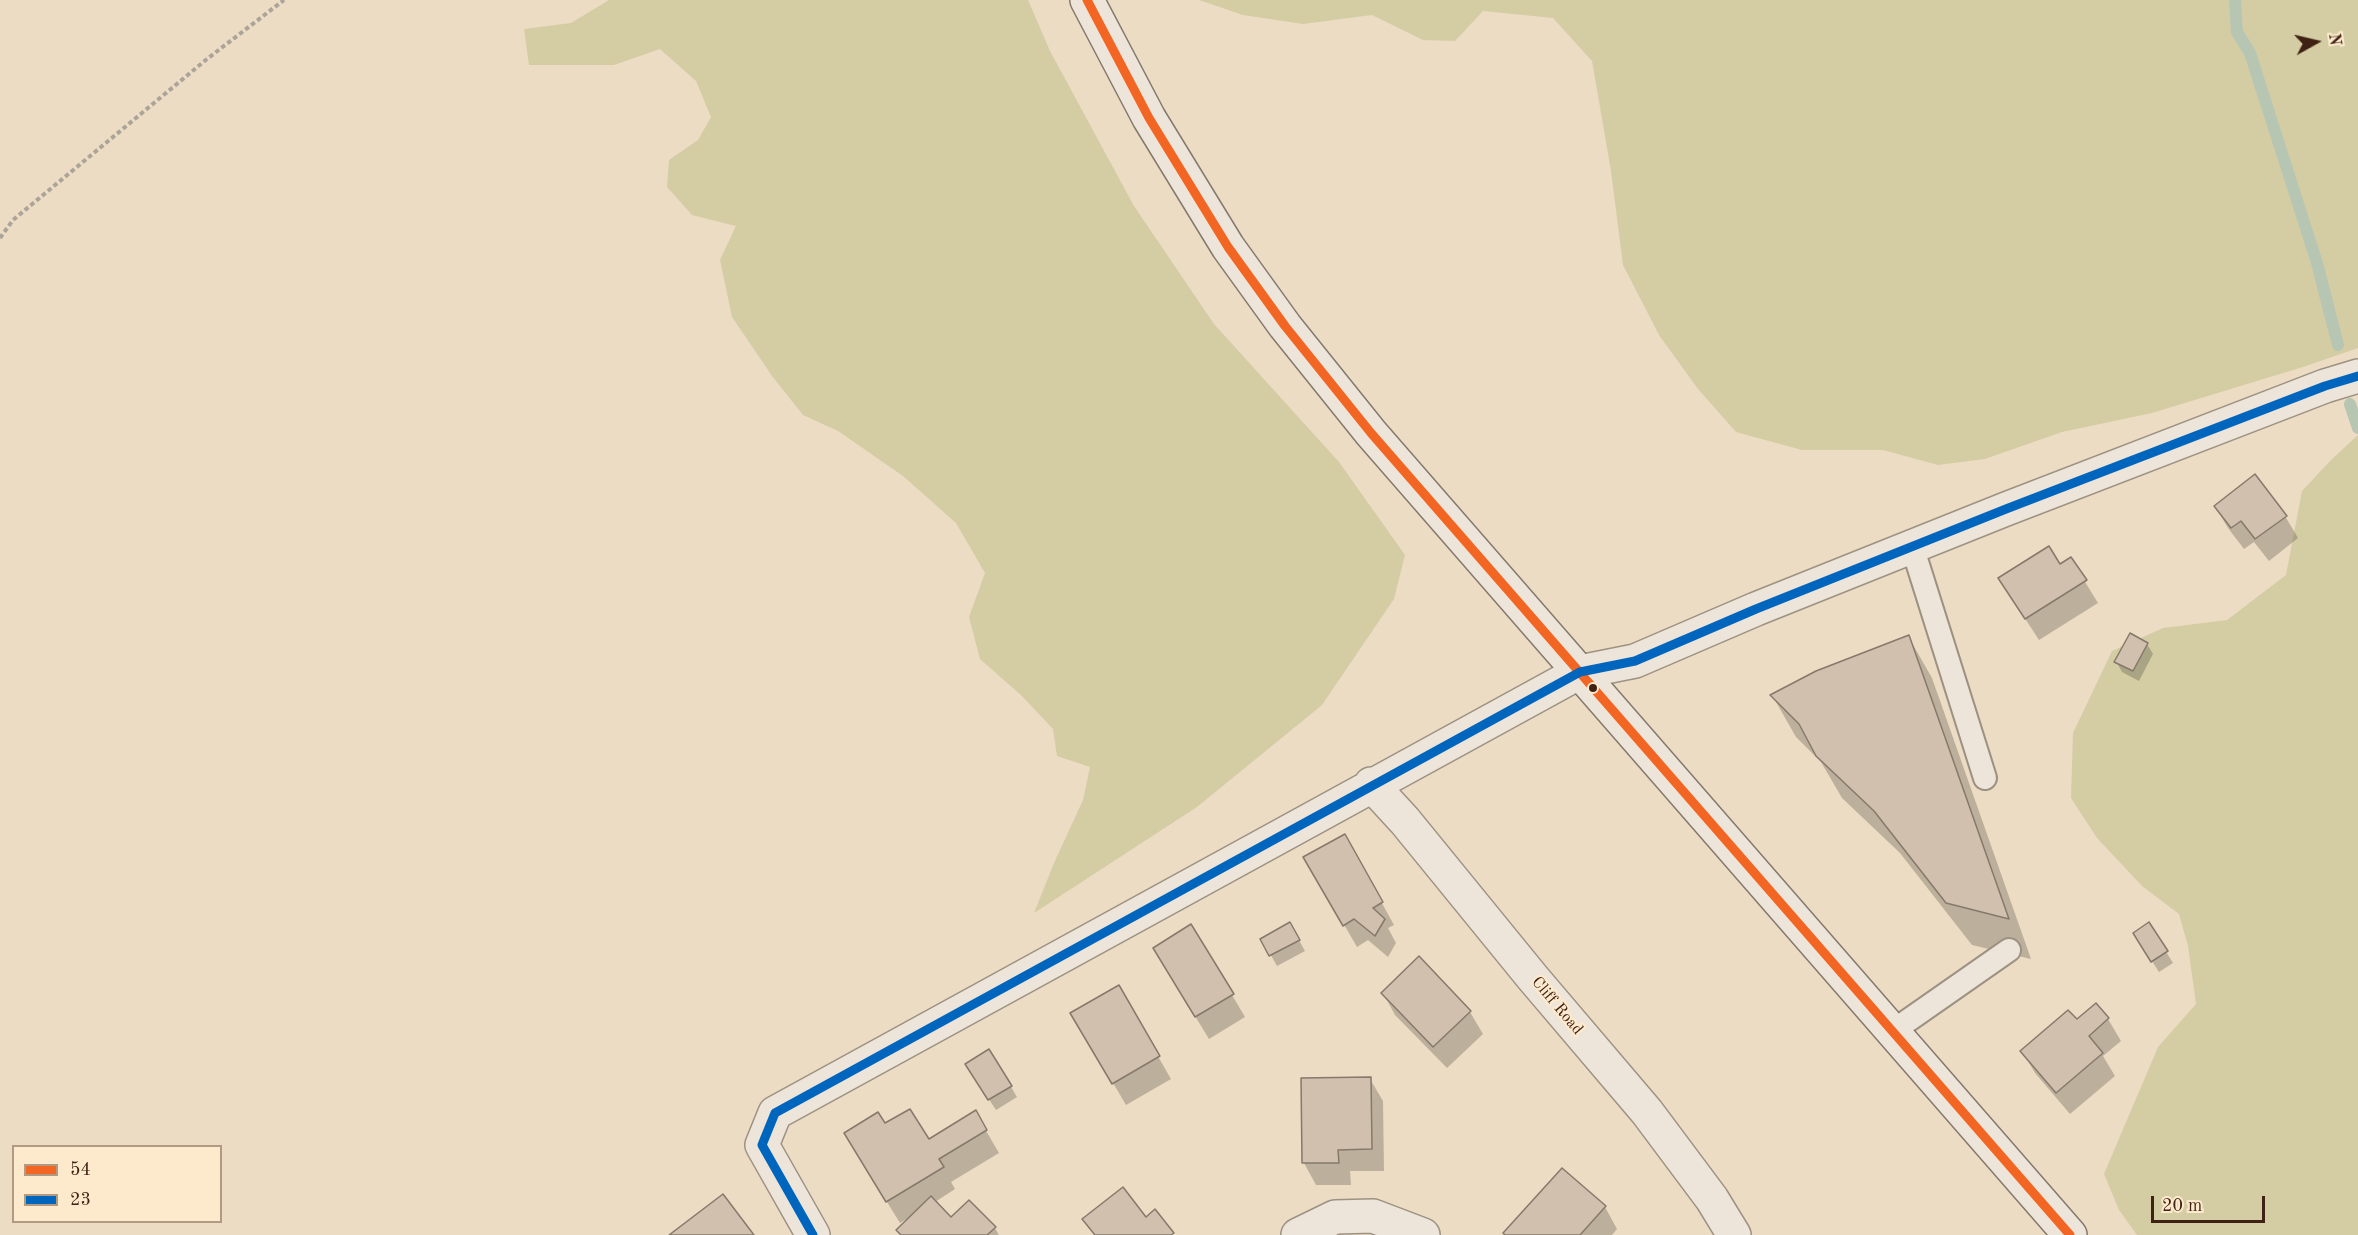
<!DOCTYPE html>
<html>
<head>
<meta charset="utf-8">
<style>
	body { margin:0 }
	#map { position:relative; width:2358px; height:1235px; overflow:hidden; background:#ebdcc3; font-family:"Old Standard TT",serif }
	canvas { display:block }
	.legend { position:absolute; left:12px; top:1145px; width:210px; height:78px; box-sizing:border-box; background:#fdeacd; border:2px solid #b19a83; margin:0; padding:8px 10px; list-style:none; font-size:18px; color:#402215 }
	.legend li { display:flex; align-items:center; gap:12px; height:30px }
	.legend b { width:30px; border:2px solid #b19a83 }
	.north { position:absolute; left:2286px; top:12px; width:60px; height:60px; -webkit-text-stroke:4px #fdeacd; paint-order:stroke; rotate:82deg; font-size:16px; font-weight:700; line-height:24px; text-align:center; color:#402215 }
	.north::after { content:''; display:block; margin:auto; width:21px; height:27px; background:#402215; clip-path:polygon(50% 0,100% 100%,50% 72%,0 100%) }
	.scale { position:absolute; left:2151px; top:1196px; width:114px; height:27px; box-sizing:border-box; border:3px solid #402215; border-top:0; padding-left:8px; font-size:18px; line-height:21px; white-space:nowrap; color:#402215; -webkit-text-stroke:4px #fdeacd; paint-order:stroke }
</style>
</head>
<body>
<div id="map">
<canvas width="2358" height="1235"></canvas>
<ul class="legend">
<li><b style="height:8px;background:#f26522"></b>54</li>
<li><b style="height:8px;background:#0065bd"></b>23</li>
</ul>
<div class="north">N</div>
<div class="scale">20 m</div>
</div>
<script>
const g = document.querySelector('canvas').getContext('2d');
g.lineJoin = 'round';
function fill(path, color) {
  g.fillStyle = color;
  g.fill(path, 'evenodd');
}
function poly(rows) {
  const path = new Path2D();
  for (const r of rows) {
    path.moveTo(r[0], r[1]);
    for (let i = 2; i < r.length; i += 2) path.lineTo(r[i], r[i + 1]);
  }
  return path;
}
function stroke(path, color, width, dash) {
  g.strokeStyle = color;
  g.lineWidth = width;
  g.lineCap = dash ? 'butt' : 'round';
  g.setLineDash(dash || []);
  g.stroke(path);
}
function write(font, color, halo, rows, align = 'center') {
  g.font = font + ' "Old Standard TT",serif';
  g.lineWidth = 4.5;
  g.setLineDash([]);
  g.textBaseline = 'middle';
  g.strokeStyle = halo;
  g.fillStyle = color;
  for (const [text, x, y, turn = 0] of rows) {
    g.save();
    g.translate(x, y);
    g.rotate((+turn || 0) * Math.PI / 180);
    g.textAlign = isNaN(turn) ? turn : align;
    if (halo) g.strokeText(text, 0, 0);
    g.fillText(text, 0, 0);
    g.restore();
  }
}
fill(poly([
	[609,0,1028,0,1050,51,1134,206,1214,324,1339,462,1405,555,1394,599,1322,705,1197,807,1034,913,1054,863,1083,800,1090,767,1057,756,1053,729,1022,696,980,659,969,617,985,573,956,523,903,476,838,431,803,415,772,376,732,317,720,260,736,226,692,215,667,187,669,160,698,140,711,117,696,81,660,49,614,65,529,65,524,29,571,23],
	[1199,0,2358,0,2358,348,2303,367,2152,413,2062,432,1985,459,1938,465,1883,450,1802,450,1736,432,1698,389,1659,335,1623,265,1611,171,1592,61,1553,18,1483,11,1455,41,1423,40,1372,15,1303,24,1243,15],
	[2358,435,2358,1235,2137,1235,2119,1210,2104,1174,2158,1047,2196,1004,2188,946,2179,914,2142,886,2097,838,2071,798,2073,733,2112,651,2163,628,2227,620,2286,575,2302,491,2331,460]
]), '#d4cda4');
fill(poly([
	[2215,506,2285,516,2298,538,2269,561,2254,542,2244,549,2228,528],
	[2071,559,2098,603,2039,640,2013,600],
	[1908,636,1932,678,2031,959,1972,945,1900,853,1842,798,1821,762,1796,737,1772,695],
	[2147,644,2153,654,2139,681,2122,672,2116,661],
	[1305,857,1357,858,1394,925,1388,928,1396,943,1388,957,1368,940,1357,947],
	[1290,924,1305,951,1277,966,1262,939],
	[2149,924,2173,963,2159,972,2141,944],
	[1167,970,1232,995,1245,1017,1209,1039],
	[1118,987,1171,1079,1126,1105,1072,1013],
	[1383,993,1470,1012,1483,1034,1447,1068,1395,1015],
	[2096,1005,2108,1019,2121,1041,2103,1056,2115,1076,2070,1114,2035,1073,2022,1051,2077,1021],
	[973,1075,1011,1087,1017,1097,996,1110],
	[1370,1079,1383,1101,1384,1171,1350,1171,1351,1185,1316,1185,1304,1163],
	[975,1112,999,1153,951,1182,955,1189,935,1202,951,1219,995,1228,999,1235,901,1235,898,1230,910,1217,900,1223,858,1155,885,1126,929,1141],
	[1605,1207,1617,1229,1612,1235,1506,1235]
]), '#0003');
stroke(poly([
	[2235,0,2237,32,2250,53,2317,263,2338,345],
	[2350,404,2358,428]
]), '#b6c6b2', 12);
const building = poly([
	[2255,474,2287,516,2255,539,2241,521,2231,528,2214,506,2255,474],
	[2049,546,2060,564,2071,557,2087,580,2025,619,1998,578,2049,546],
	[2130,633,2148,643,2133,671,2114,662,2130,633],
	[1909,635,2009,919,1946,903,1874,811,1816,756,1799,724,1770,695,1816,671,1909,635],
	[1345,834,1383,902,1373,908,1385,919,1375,936,1354,919,1343,926,1303,857,1345,834],
	[1290,922,1300,940,1269,956,1260,939,1290,922],
	[2149,922,2168,951,2151,962,2133,933,2149,922],
	[1191,924,1234,994,1195,1017,1153,948,1191,924],
	[1419,956,1471,1011,1433,1047,1381,993,1419,956],
	[1119,985,1160,1056,1112,1084,1070,1013,1119,985],
	[2096,1003,2109,1018,2089,1036,2103,1053,2056,1093,2020,1051,2068,1010,2077,1019,2096,1003],
	[989,1049,1012,1086,988,1100,965,1064,989,1049],
	[1371,1077,1372,1149,1338,1150,1339,1163,1302,1163,1301,1078,1371,1077],
	[910,1109,929,1139,976,1110,987,1130,939,1159,944,1167,886,1202,844,1133,878,1112,885,1123,910,1109],
	[1562,1168,1606,1206,1580,1235,1505,1235,1503,1233,1562,1168],
	[1123,1187,1146,1217,1155,1209,1174,1233,1171,1235,1095,1235,1082,1219,1123,1187],
	[723,1194,754,1235,669,1235,723,1194],
	[931,1196,951,1217,969,1200,996,1227,987,1235,901,1235,896,1230,931,1196]
]);
fill(building, '#d2c0ae');
stroke(building, '#85796b', 1.5);
const service = poly([
	[1912,546,1985,778],
	[1893,1031,2009,950]
]);
const minor = poly([
	[1371,784,1405,821,1533,978,1647,1112,1712,1199,1734,1235],
	[813,1235,762,1145,775,1113,1580,672,1635,661,1756,609,2006,509,2325,386,2358,376],
	[1298,1235,1335,1217,1373,1216,1423,1235]
]);
const secondary = poly([
	[1087,0,1149,118,1228,247,1285,326,1371,433,2070,1235]
]);
stroke(service, '#9d9182', 26);
stroke(minor, '#9d9182', 36);
stroke(secondary, '#85796b', 36);
stroke(poly([
	[0,238,13,220,207,59,284,0]
]), '#ada499', 4, [4.5, 3]);
stroke(service, '#ede5d9', 22);
stroke(minor, '#ede5d9', 33);
stroke(secondary, '#ede5d9', 33);
stroke(poly([
	[1087,0,1149,118,1228,247,1285,326,1371,433,2070,1235]
]), '#f26522', 9);
stroke(poly([
	[813,1235,762,1145,775,1113,1580,672,1635,661,1756,609,2006,509,2325,386,2358,376]
]), '#0065bd', 9);
for (const [x, y, r, color] of [
	[1593,688,5,"#402215"]
]) {
  const dot = new Path2D();
  dot.arc(x, y, r, 0, 2 * Math.PI);
  g.fillStyle = color;
  g.fill(dot);
  stroke(dot, '#fdeacd', 2);
}
write('16px', '#402215', '#fdeacd', [
	["Cliff Road",1557,1006,50]
]);
</script>
</body>
</html>
